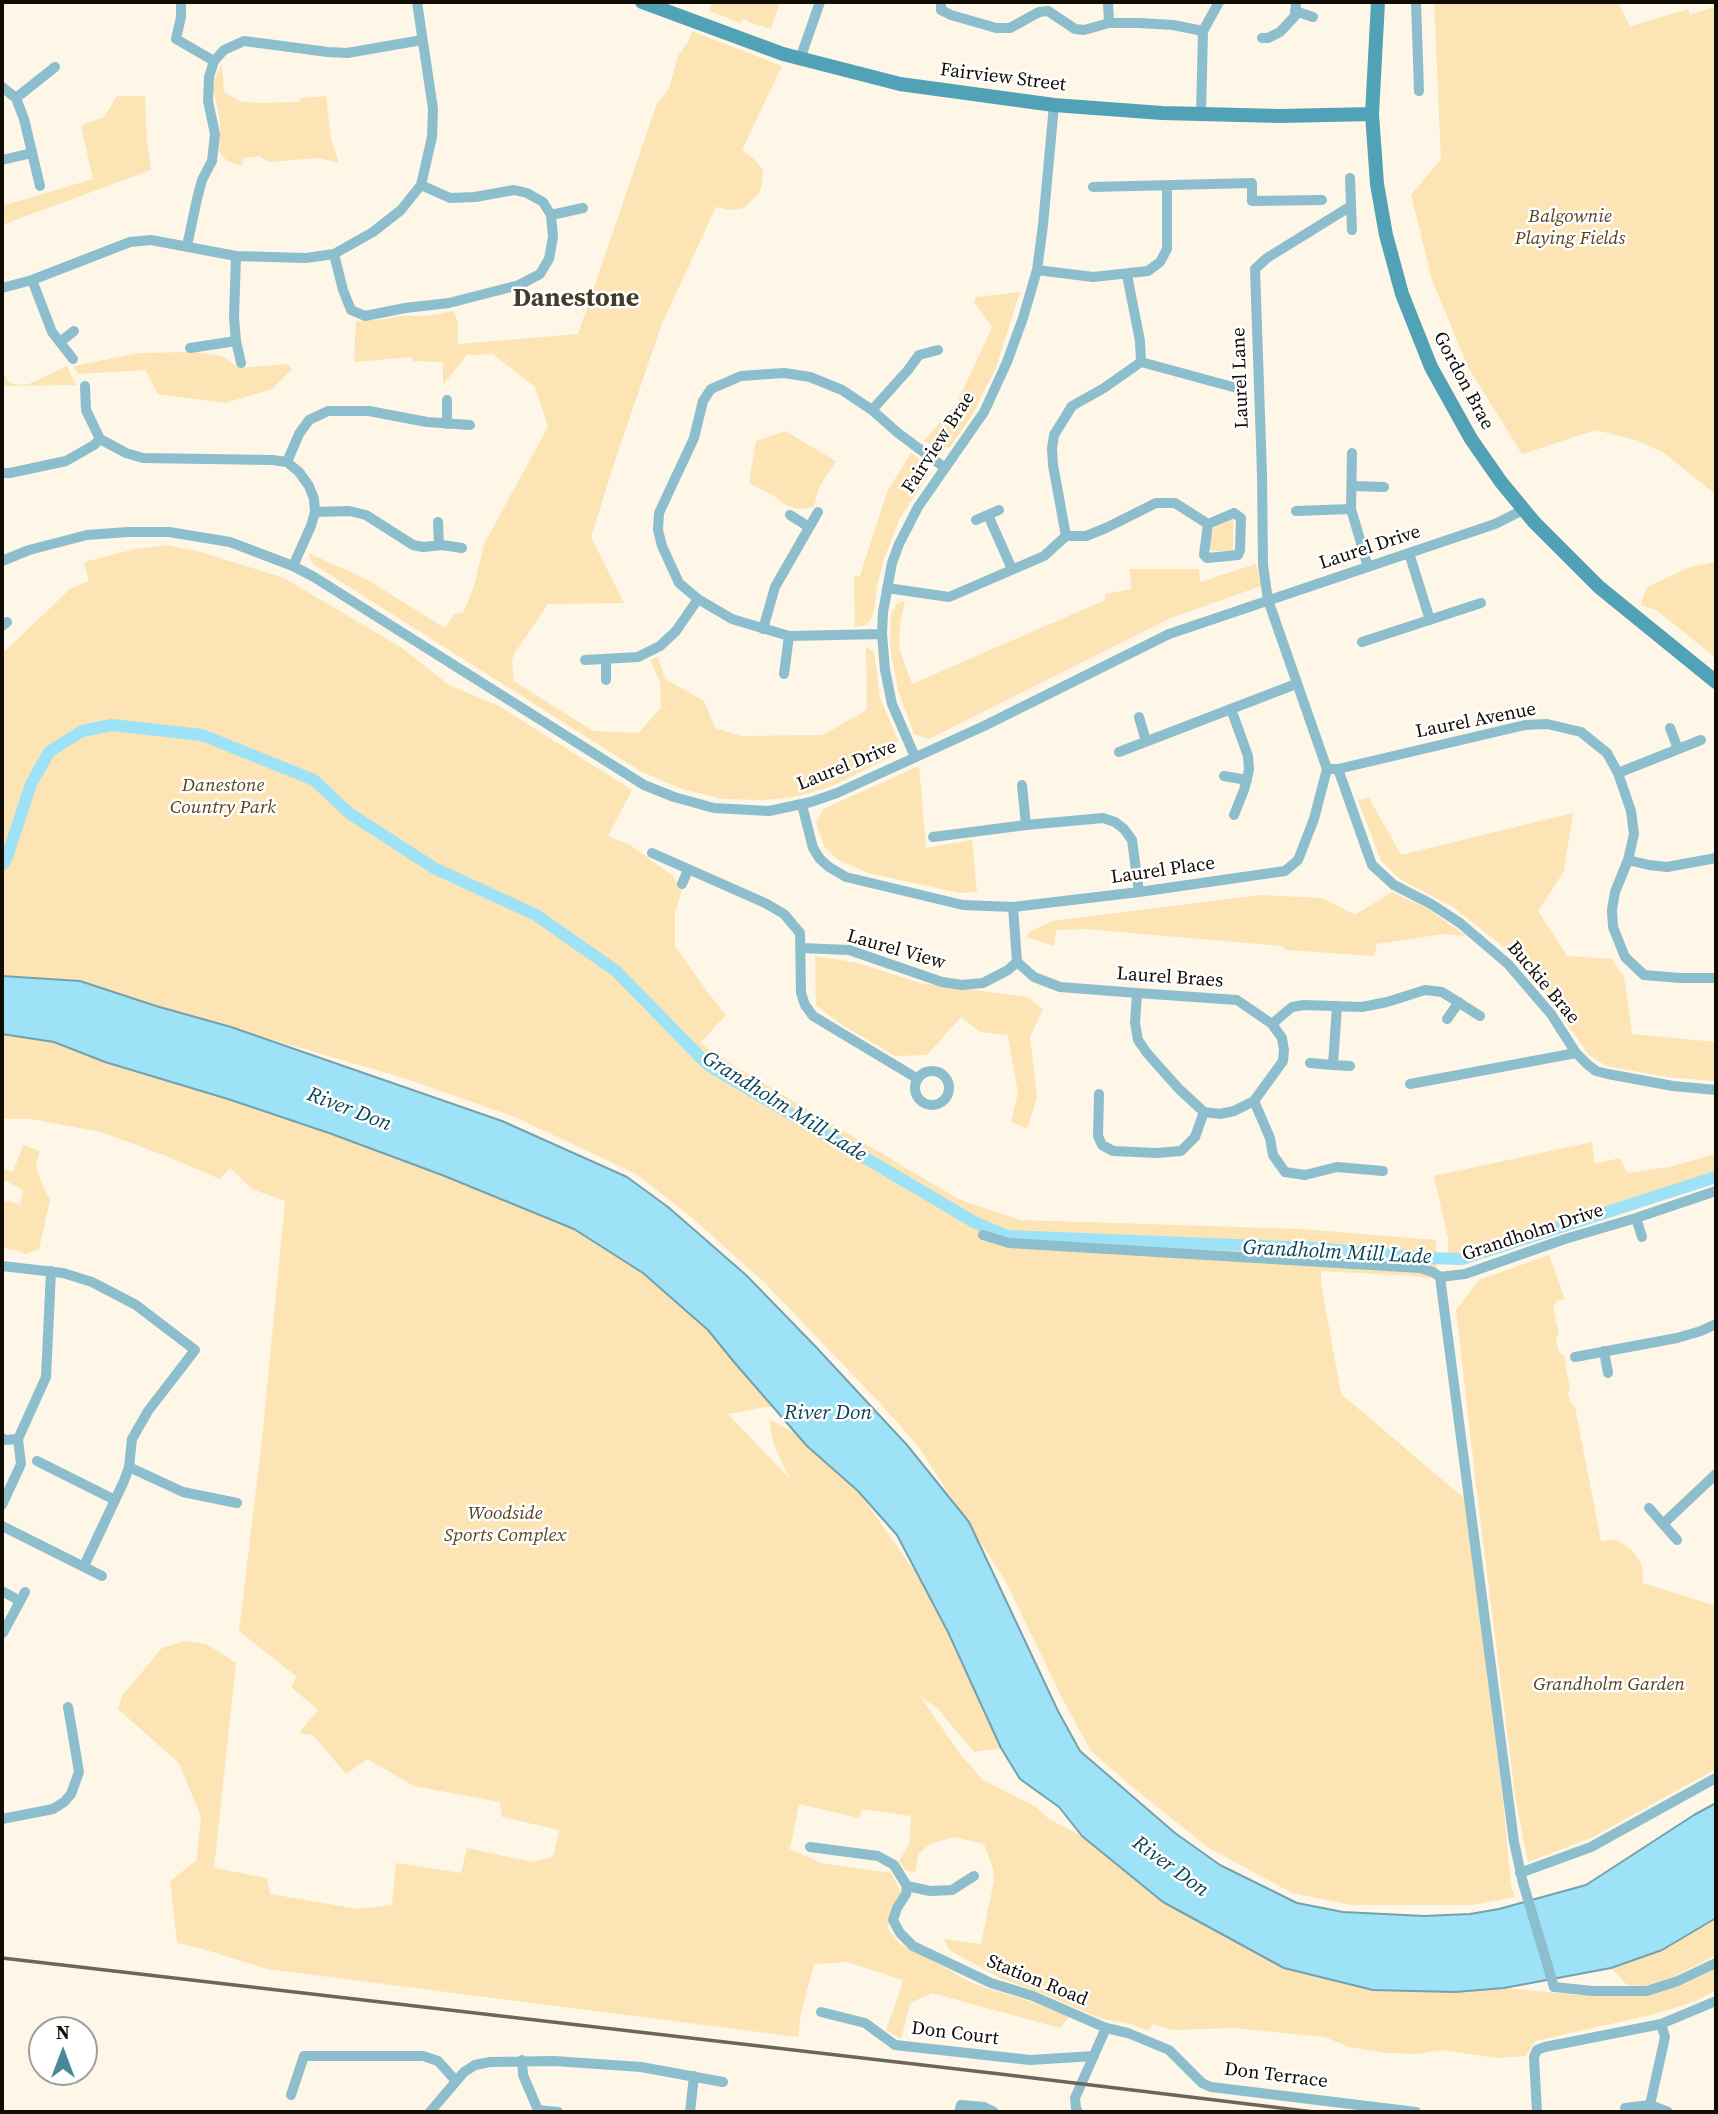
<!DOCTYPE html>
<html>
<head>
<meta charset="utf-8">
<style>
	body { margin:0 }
	#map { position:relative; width:1718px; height:2114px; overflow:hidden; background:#fef6e7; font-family:"Source Serif 4",serif }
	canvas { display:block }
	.frame { position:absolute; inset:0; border:4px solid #110d05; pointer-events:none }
	.north { position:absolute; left:28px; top:2016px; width:70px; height:70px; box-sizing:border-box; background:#fff; border:2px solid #a09e9b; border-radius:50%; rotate:0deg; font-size:19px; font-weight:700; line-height:28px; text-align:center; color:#110d05 }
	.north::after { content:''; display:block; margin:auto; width:24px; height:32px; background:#48889b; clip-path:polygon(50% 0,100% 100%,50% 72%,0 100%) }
</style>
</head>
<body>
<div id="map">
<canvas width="1718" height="2114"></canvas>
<div class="frame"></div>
<div class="north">N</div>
</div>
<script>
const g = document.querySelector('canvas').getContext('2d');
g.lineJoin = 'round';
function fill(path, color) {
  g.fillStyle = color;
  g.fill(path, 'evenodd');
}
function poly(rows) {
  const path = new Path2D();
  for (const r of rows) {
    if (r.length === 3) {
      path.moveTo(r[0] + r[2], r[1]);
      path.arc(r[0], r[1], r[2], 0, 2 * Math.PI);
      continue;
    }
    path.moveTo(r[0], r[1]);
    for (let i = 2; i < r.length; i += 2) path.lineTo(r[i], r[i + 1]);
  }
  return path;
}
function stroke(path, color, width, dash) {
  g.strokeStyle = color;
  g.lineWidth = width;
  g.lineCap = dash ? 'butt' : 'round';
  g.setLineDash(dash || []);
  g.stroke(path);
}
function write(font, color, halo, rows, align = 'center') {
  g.font = font + ' "Source Serif 4",serif';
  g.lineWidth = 5;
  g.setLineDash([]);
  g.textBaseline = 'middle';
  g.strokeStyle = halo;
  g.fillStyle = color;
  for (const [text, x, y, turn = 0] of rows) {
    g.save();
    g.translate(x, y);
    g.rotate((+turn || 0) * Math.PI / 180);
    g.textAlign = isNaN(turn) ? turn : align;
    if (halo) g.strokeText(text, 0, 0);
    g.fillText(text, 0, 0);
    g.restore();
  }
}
fill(poly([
	[713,2,780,2,771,29,749,22,744,18,741,23,709,11],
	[1434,2,1618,2,1631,29,1631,26,1688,9,1690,15,1716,6,1716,495,1664,453,1639,441,1596,430,1522,454,1468,367,1432,280,1411,195,1441,159],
	[692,31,782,66,742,150,754,159,763,170,762,185,759,193,744,208,732,210,716,207,661,326,614,464,591,537,624,603,548,604,514,654,512,661,514,681,593,731,638,733,661,708,660,682,650,660,658,657,665,679,704,701,715,728,741,736,823,735,867,710,866,646,874,653,880,698,898,740,891,757,832,786,799,796,766,800,722,799,682,789,642,772,313,564,308,553,366,579,445,628,454,614,463,613,474,586,484,544,548,427,535,387,493,354,467,355,443,385,443,362,413,361,411,357,354,362,356,321,387,319,400,316,426,316,454,311,458,324,458,344,578,334,656,106,669,88,678,56,689,41],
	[222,64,224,92,239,101,255,103,299,102,301,98,326,96,331,139,339,163,319,158,268,162,260,156,243,158,242,166,227,161,219,152,220,122,212,83],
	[117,96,145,96,147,143,151,170,2,225,2,206,93,179,81,126,104,117],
	[1020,292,996,368,971,417,950,447,939,449,924,441,957,403,992,327,974,302,976,297],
	[195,352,222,356,239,368,288,364,292,369,272,389,225,403,158,394,145,370,78,374,74,366,139,353],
	[67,366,76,385,2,386,2,372,9,383,19,385,29,384],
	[785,431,836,461,819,487,814,507,801,509,787,506,774,496,749,483,756,441],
	[911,453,923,461,927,471,925,480,900,518,884,559,877,586,874,612,870,621,864,626,855,627,854,576,860,576,887,492],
	[1233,517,1233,551,1212,551,1209,547,1213,529,1221,522],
	[167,545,201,552,284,578,402,648,449,685,499,706,632,790,608,836,630,845,672,875,682,889,675,914,675,946,709,994,726,1015,700,1043,734,1066,958,1199,1020,1220,1301,1229,1436,1240,1437,1266,1434,1279,1416,1276,1321,1271,1321,1283,1341,1394,1465,1499,1503,1801,1511,1885,1515,1897,1471,1905,1351,1905,1292,1893,1209,1848,1135,1789,1091,1751,1063,1700,1006,1582,918,1446,878,1401,765,1283,690,1216,636,1174,515,1117,404,1078,156,1006,80,981,2,976,2,654,71,588,89,581,84,562,135,549],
	[1716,562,1716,658,1656,610,1641,605,1645,591,1649,586,1690,567],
	[1256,564,1261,586,1171,618,929,739,914,734,898,690,890,646,891,614,897,604,905,600,900,624,899,648,912,684,1105,600,1105,594,1131,589,1130,569,1199,569,1200,582],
	[919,766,926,848,972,840,977,892,960,893,868,873,837,859,824,846,816,823,823,809],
	[1369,798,1401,855,1573,813,1564,871,1538,911,1567,956,1612,959,1624,977,1632,1034,1716,1042,1716,1081,1667,1077,1606,1066,1589,1055,1544,992,1500,944,1453,907,1400,879,1381,861,1358,800],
	[1392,892,1428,909,1466,936,1443,934,1377,944,1374,956,1286,950,1282,946,1085,929,1056,930,1054,946,1026,937,1029,932,1052,921,1260,895,1322,898,1355,915],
	[815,956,858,963,920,983,1027,997,1043,1009,1030,1037,1037,1098,1027,1129,1011,1122,1018,1093,1008,1035,980,1032,961,1017,927,1055,895,1056,839,1023,816,1005],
	[2,1034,54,1042,105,1062,228,1099,329,1133,442,1175,574,1229,643,1273,708,1330,734,1362,772,1406,728,1414,790,1479,774,1446,769,1419,798,1435,807,1446,858,1491,923,1583,948,1632,1001,1748,974,1752,937,1708,920,1696,960,1754,983,1780,1036,1807,1049,1819,1082,1836,1163,1902,1284,1968,1373,1990,1455,1992,1504,1988,1578,1995,1651,1995,1685,1984,1716,1969,1716,1990,1696,2001,1655,2014,1535,2041,1526,2056,1497,2058,1442,2050,1418,2054,1387,2053,1349,2047,1325,2037,1234,2028,1172,2030,1153,2024,1149,2031,1131,2024,1102,2019,1046,1995,1000,1978,949,1950,944,1939,981,1944,994,1880,993,1869,984,1844,954,1837,930,1844,919,1853,915,1872,905,1870,899,1861,909,1845,911,1816,862,1809,859,1818,799,1804,790,1849,821,1863,891,1873,901,1892,890,1914,888,1928,899,1943,974,1984,1038,2004,1069,2017,1060,2028,932,1993,910,2003,901,2039,886,2030,900,1991,903,1980,847,1962,814,1964,801,2013,798,2037,267,1969,203,1949,177,1943,170,1881,196,1861,201,1817,179,1763,118,1709,122,1696,162,1648,185,1641,207,1644,236,1663,214,1868,267,1878,270,1894,358,1909,392,1905,396,1863,461,1873,467,1848,532,1862,553,1857,559,1830,502,1817,500,1802,414,1786,367,1759,346,1774,313,1735,299,1733,318,1710,291,1687,297,1677,239,1631,262,1440,285,1201,252,1189,230,1168,220,1179,166,1156,101,1132,31,1119,2,1119],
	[1592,1142,1595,1164,1620,1158,1627,1173,1669,1167,1716,1154,1716,1173,1462,1254,1448,1254,1448,1238,1434,1176],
	[23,1145,40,1151,36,1166,40,1179,50,1200,39,1249,25,1254,17,1250,2,1248,2,1200,20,1204,23,1190,2,1179,2,1169,13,1172],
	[1549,1255,1565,1299,1558,1300,1553,1307,1559,1334,1556,1338,1559,1353,1564,1355,1570,1389,1568,1393,1571,1404,1575,1407,1601,1541,1616,1540,1631,1549,1642,1565,1643,1583,1716,1606,1716,1769,1591,1838,1528,1862,1515,1795,1477,1493,1456,1310,1479,1280],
	[1716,1918,1716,1955,1677,1975,1650,1986,1627,1985,1611,1968,1662,1950]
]), '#fce4b4');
const water = poly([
	[2,976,80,981,156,1006,231,1027,502,1121,627,1177,668,1207,746,1275,815,1346,907,1445,969,1522,1058,1711,1080,1751,1175,1833,1220,1865,1297,1903,1343,1912,1424,1916,1470,1914,1499,1909,1586,1885,1694,1815,1716,1803,1716,1918,1662,1950,1611,1968,1504,1988,1455,1992,1373,1990,1284,1968,1163,1902,1082,1836,1059,1807,1020,1779,1001,1748,948,1632,897,1535,858,1491,807,1446,734,1362,708,1330,643,1273,574,1229,442,1175,329,1133,228,1099,105,1062,54,1042,2,1034,2,976]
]);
fill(water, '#9de2f7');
stroke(water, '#73a2ae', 2);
stroke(poly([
	[2,865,7,857,31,784,49,752,82,731,112,725,202,735,314,780,349,813,434,868,536,915,616,971,708,1065,974,1222,1007,1236,1313,1248,1428,1258,1462,1259,1716,1177]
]), '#9de2f7', 12);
stroke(poly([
	[181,2,181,17,176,39,214,61],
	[941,2,941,10,951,15,996,28,1010,28,1039,12,1048,11,1075,29,1084,30,1109,23,1139,23,1173,25,1203,31],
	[1108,2,1109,23],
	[1416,2,1419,91],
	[1295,11,1313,17],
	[1262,38,1268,38,1280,32,1295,16,1296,2],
	[800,59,820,2],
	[2,87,16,98,24,119,40,186],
	[16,98,55,67],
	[1201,114,1203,31,1219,2],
	[2,160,32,153],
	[1350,178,1352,230],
	[1093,187,1252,183,1252,201,1322,200],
	[551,215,583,208],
	[187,246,197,199,202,180,212,161,215,134,208,101,209,77,214,61,224,50,244,41,328,52,347,53,422,40],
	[334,254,343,290,351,310,365,316,405,308,449,303,519,285,540,274,549,259,553,237,551,215,543,202,527,193,514,190,475,197,450,198,421,185],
	[236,256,234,318,236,341,241,363],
	[1037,270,1093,277,1148,271,1160,262,1167,249,1167,186],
	[32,280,52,332,73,359],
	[2,288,32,280,130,242,151,240,236,256,306,258,334,254,373,232,401,210,421,185,432,137,433,109,417,2],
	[60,342,74,331],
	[190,348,236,341],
	[1141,362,1233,387],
	[85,386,86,410,100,439,126,453,143,458,272,460,287,462,299,472,309,486,314,499,315,512,311,526,293,566],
	[872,410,908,370,919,355,938,350],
	[447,424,447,400],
	[1352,453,1351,509,1368,567],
	[287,462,299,434,309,420,328,411,369,411,427,422,470,425],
	[2,473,10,473,66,461,94,445,100,439],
	[1352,486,1384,487],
	[1296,511,1351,509],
	[315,512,349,511,366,515,413,545,423,547,442,545,462,548],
	[1234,513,1241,518,1240,550,1238,555,1207,558,1204,555,1208,524,1234,513],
	[790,515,809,527],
	[988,515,1012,569],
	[976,520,999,510],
	[438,522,439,545],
	[1066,536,1053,465,1052,449,1054,435,1072,406,1104,388,1141,362,1140,341,1127,275],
	[1409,553,1430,620],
	[2,561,29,550,87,535,128,532,169,532,230,542,293,566,314,577,644,785,674,797,714,808,769,811,811,802,837,793,984,726,1169,634,1495,524,1523,510],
	[887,588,949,597,1044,556,1066,536,1086,536,1106,528,1156,503,1175,503,1208,524],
	[2,626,7,622],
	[763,629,775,587,818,512],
	[882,634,789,636,732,619,698,599,679,583,662,546,658,530,659,513,694,438,703,401,711,389,741,376,784,373,810,377,842,390,872,410,898,433,945,468],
	[1362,642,1481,603],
	[606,659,606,680],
	[585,660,638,657,660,646,676,631,698,599],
	[784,674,789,636],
	[1231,709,1248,756,1249,770,1244,790,1234,815],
	[1139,717,1146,741],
	[1670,728,1678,749],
	[1119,752,1296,684],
	[915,757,892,704,885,670,882,634,883,612,892,563,899,544,918,507,984,412,1007,362,1023,318,1037,270,1043,225,1054,105],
	[1327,769,1338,769,1525,725,1547,724,1581,732,1607,753,1618,773,1631,811,1634,834,1628,860,1615,892,1612,910,1613,927,1625,957,1644,975,1681,978,1716,978],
	[1338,769,1372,865,1394,885,1431,904,1460,923,1508,964,1551,1014,1576,1053,1587,1064,1596,1071,1608,1074,1673,1086,1716,1090],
	[1618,773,1701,740],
	[1224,776,1247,780],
	[1022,785,1026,825],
	[802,805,813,848,820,859,829,867,846,877,963,905,1013,907,1139,892,1285,871,1298,860,1314,819,1327,769,1268,600,1263,565,1262,474,1255,269,1267,258,1351,206],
	[933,837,1026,825,1103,818,1115,822,1124,829,1132,840,1139,892],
	[652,853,765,903,784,914,800,933,801,993,805,1005,813,1016,918,1079],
	[1628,860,1649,865,1667,867,1716,858],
	[682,884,688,870],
	[1013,907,1017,962],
	[801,948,849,950,942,982,962,985,983,983,1008,970,1017,962],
	[1017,962,1034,977,1060,987,1137,993,1237,1000,1272,1024,1282,1038,1284,1050,1283,1061,1254,1101,1234,1111,1220,1114,1204,1112,1179,1089,1147,1053,1138,1040,1135,1023,1137,993],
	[1447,1019,1459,1002],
	[1272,1024,1292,1007,1304,1005,1362,1007,1387,1002,1425,990,1442,992,1480,1016],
	[1310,1063,1333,1065,1337,1006],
	[1333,1065,1350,1066],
	[932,1088,17],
	[1410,1084,1576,1053],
	[1099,1094,1098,1136,1102,1145,1113,1151,1157,1153,1181,1151,1195,1137,1204,1112],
	[1254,1101,1270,1138,1273,1155,1285,1172,1305,1175,1337,1167,1383,1171],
	[1636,1218,1642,1237],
	[983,1235,1009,1243,1420,1268,1433,1272,1440,1277,1465,1274,1565,1239,1636,1218,1716,1191],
	[2,1266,63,1273,92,1282,136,1305,195,1350,148,1411,132,1439,129,1467,124,1481,84,1566],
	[1440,1277,1514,1842,1523,1883,1554,1987,1593,1991,1647,1991,1678,1981,1716,1963],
	[1604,1351,1608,1373],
	[1575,1357,1677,1338,1701,1331,1716,1324],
	[2,1438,5,1440,18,1439],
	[37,1461,115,1500],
	[129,1467,183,1492,237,1503],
	[2,1505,21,1464,18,1439,46,1377,51,1271],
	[1649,1508,1677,1540],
	[1663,1524,1716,1474],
	[2,1526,102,1576],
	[2,1591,20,1601],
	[3,1633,25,1592],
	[2,1819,53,1809,64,1802,71,1794,79,1772,68,1707],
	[810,1847,878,1856,894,1865,907,1886,906,1894,897,1908,893,1920,900,1933,913,1946,991,1983,1033,1996,1106,2028,1128,2033,1169,2050,1202,2083,1211,2087,1416,2112],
	[1520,1873,1591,1847,1716,1778],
	[907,1886,930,1891,952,1890,974,1876],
	[821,2012,865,2023,895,2045,1030,2060,1094,2056],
	[1661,2024,1665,2037,1650,2105,1668,2112],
	[522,2060,523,2075,538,2110,558,2112],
	[291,2095,304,2056,423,2056,438,2061,456,2081],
	[1625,2108,1650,2105],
	[430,2112,464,2072,475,2065,490,2062,554,2061,641,2067,723,2082],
	[690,2112,694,2076],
	[959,2112,961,2105,984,2107,994,2112],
	[1078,2112,1076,2108,1075,2098,1106,2028],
	[1537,2112,1534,2057,1537,2050,1545,2047,1661,2024,1716,2001]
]), '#8cbecd', 10);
stroke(poly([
	[642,2,783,54,900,84,1054,105,1162,113,1280,116,1372,114],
	[1378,2,1372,114,1377,184,1386,235,1402,294,1431,367,1471,439,1501,482,1534,522,1599,587,1716,682]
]), '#51a1b7', 14);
stroke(poly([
	[2,1958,1000,2074,1314,2112]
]), '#6b655b', 3.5);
write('19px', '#110d05', '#fff', [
	["Fairview Street",1003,78,7],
	["Laurel Lane",1241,378,-92],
	["Gordon Brae",1463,381,62],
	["Fairview Brae",939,443,-57],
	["Laurel Drive",1370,548,-18],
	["Laurel Avenue",1476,721,-11],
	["Laurel Drive",847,766,-22],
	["Laurel Place",1163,871,-8],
	["Laurel View",896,950,16],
	["Laurel Braes",1170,978,4],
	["Buckie Brae",1543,983,50],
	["Grandholm Drive",1533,1233,-18],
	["Station Road",1037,1981,22],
	["Don Court",955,2034,7],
	["Don Terrace",1276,2076,7]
]);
write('italic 19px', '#58461e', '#fff', [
	["Balgownie",1570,217],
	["Playing Fields",1570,239],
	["Danestone",223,786],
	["Country Park",223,808],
	["Woodside",505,1514],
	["Sports Complex",505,1536],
	["Grandholm Garden",1609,1685]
]);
write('italic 21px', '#094554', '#fff', [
	["Grandholm Mill Lade",784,1107,32],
	["River Don",349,1110,21],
	["Grandholm Mill Lade",1337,1253,3],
	["River Don",828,1414],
	["River Don",1170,1867,36]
]);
write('bold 26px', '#453b26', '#fff', [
	["Danestone",576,299]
]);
</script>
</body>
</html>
